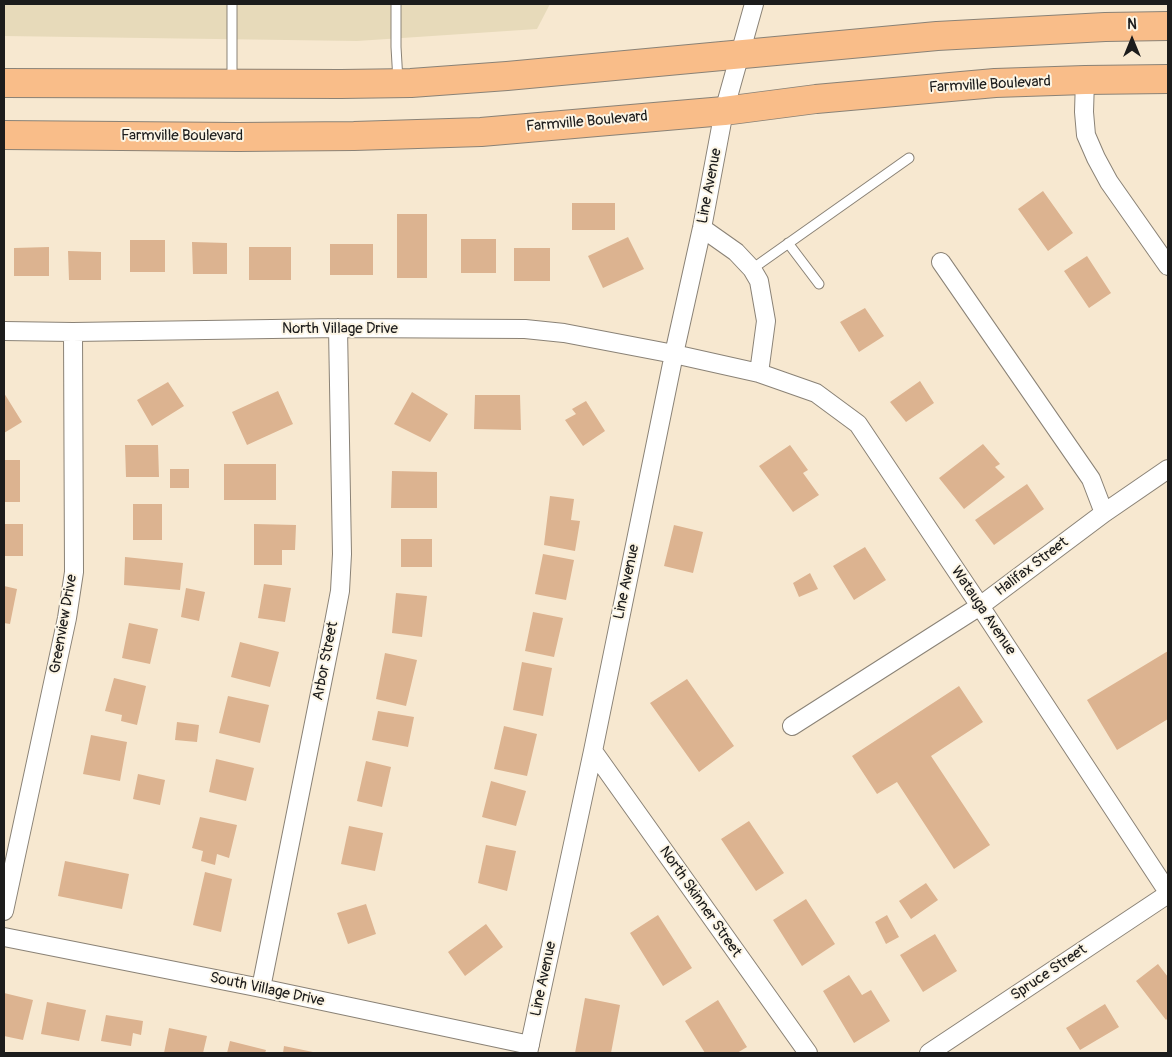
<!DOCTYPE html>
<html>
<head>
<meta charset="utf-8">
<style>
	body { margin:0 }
	#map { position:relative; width:1172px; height:1057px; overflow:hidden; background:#f7e8d0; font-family:Pangolin,sans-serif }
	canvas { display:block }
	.frame { position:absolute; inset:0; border:5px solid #1c1c1c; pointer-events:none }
	.north { position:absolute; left:1107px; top:15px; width:50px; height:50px; -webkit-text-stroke:4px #fcf5e5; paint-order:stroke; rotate:0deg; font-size:14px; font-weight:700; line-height:20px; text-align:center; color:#1c1c1c }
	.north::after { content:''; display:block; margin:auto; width:18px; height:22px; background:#1c1c1c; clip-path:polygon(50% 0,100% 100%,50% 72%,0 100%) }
</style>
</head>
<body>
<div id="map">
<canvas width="1172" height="1057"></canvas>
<div class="frame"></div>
<div class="north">N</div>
</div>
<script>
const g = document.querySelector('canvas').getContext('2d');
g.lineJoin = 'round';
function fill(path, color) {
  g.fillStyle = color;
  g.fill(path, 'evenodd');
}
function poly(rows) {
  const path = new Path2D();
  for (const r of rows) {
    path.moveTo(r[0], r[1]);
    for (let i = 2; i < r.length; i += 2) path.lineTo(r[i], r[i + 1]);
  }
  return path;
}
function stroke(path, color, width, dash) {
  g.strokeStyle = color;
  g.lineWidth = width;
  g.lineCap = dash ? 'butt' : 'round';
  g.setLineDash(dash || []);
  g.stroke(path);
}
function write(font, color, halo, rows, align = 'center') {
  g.font = font + ' Pangolin,sans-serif';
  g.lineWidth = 4;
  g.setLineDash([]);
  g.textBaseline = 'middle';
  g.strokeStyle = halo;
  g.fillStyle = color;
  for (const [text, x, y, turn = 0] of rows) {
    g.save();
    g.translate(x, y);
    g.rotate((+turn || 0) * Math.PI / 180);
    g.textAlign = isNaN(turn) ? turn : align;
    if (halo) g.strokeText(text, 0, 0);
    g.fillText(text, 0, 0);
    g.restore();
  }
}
fill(poly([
	[4,4,550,4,537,29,357,41,4,36]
]), '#e7daba');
fill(poly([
	[1043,191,1073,233,1048,251,1018,209],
	[572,203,615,203,615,230,572,230],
	[397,214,427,214,427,278,397,278],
	[628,237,644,269,603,288,588,256],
	[461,239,496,239,496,273,461,273],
	[130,240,165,240,165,272,130,272],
	[192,242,227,243,227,274,193,274],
	[330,244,373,244,373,275,330,275],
	[49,247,49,276,14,276,14,248],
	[249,247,291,247,291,280,249,280],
	[514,248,550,248,550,281,514,281],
	[68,251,101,252,101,280,69,280],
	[1087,256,1111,293,1089,308,1064,271],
	[865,308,884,336,859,352,840,322],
	[920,381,934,403,906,422,890,402],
	[168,382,184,406,152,426,137,400],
	[278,391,293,424,247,445,232,412],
	[412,392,448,414,430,442,394,424],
	[4,393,22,422,4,433],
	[475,395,520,395,521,430,474,429],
	[586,401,605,431,583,446,565,420,576,414,572,409],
	[983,444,1000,464,995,467,1005,477,964,509,939,478],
	[125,445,158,445,159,477,126,477],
	[790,445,808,470,803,473,819,495,793,512,759,466],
	[4,460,20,460,20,502,4,502],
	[224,464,276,464,276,500,224,500],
	[170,469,189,469,189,488,170,488],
	[392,471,437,472,437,508,391,508],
	[1027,484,1044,509,994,545,975,520],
	[550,496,574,499,571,520,580,521,575,551,544,545],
	[133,504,162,504,162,540,133,540],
	[4,524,23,524,23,556,4,556],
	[254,524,296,525,295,550,282,550,282,565,254,565],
	[674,525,703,532,693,573,664,566],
	[401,539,432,539,432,567,401,567],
	[865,547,886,580,854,600,833,566],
	[543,554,574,560,566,600,535,594],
	[125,557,183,563,180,590,124,585],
	[810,573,818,589,799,597,793,583],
	[264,584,291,588,285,622,258,618],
	[4,586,17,589,10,624,4,623],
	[186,588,205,592,199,621,181,617],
	[396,593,427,596,422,637,392,633],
	[533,612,563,618,554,657,525,651],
	[129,623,158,629,150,664,122,658],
	[240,642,279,652,270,687,231,677],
	[1168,651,1168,719,1117,750,1087,700],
	[385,653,417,660,406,706,376,699],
	[522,662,552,668,543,716,513,710],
	[114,678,146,686,137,725,121,721,122,715,105,711],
	[687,679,734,746,699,772,650,703],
	[959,686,983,722,931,756,990,845,954,869,897,782,877,794,852,756],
	[228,696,269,705,260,743,219,733],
	[378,711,414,717,408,747,372,740],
	[177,722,199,725,197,742,175,740],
	[504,726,537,734,527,776,494,769],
	[91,735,127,742,120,781,83,774],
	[216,759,254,768,246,801,209,792],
	[366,761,391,767,382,807,357,801],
	[138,774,165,780,160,805,133,799],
	[491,781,526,791,516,826,482,817],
	[200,817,237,825,229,858,217,854,215,865,201,861,203,851,192,848],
	[749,821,784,873,756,891,721,839],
	[349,826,383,833,375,871,341,864],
	[486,845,516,851,507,891,478,883],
	[65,861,129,874,122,909,58,896],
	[205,872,232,879,221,932,193,925],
	[926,883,938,900,911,919,899,901],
	[806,899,835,944,802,966,773,920],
	[366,904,376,934,348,944,337,913],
	[658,915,692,968,663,986,630,933],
	[887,915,899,937,886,944,875,922],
	[486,924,503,947,465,976,448,952],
	[935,934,957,971,923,992,900,955],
	[1158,964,1168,977,1168,1018,1166,1020,1136,981],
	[849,975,862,995,871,990,890,1021,854,1043,823,991],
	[4,993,33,1000,23,1040,4,1036],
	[585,998,620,1005,611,1053,575,1053],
	[718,1000,747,1047,737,1053,705,1053,685,1021],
	[47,1002,86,1010,79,1041,41,1034],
	[1105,1004,1119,1027,1080,1050,1066,1028],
	[106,1015,143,1021,141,1035,133,1033,131,1046,101,1041],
	[169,1028,207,1036,203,1053,164,1053],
	[230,1041,266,1050,265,1053,227,1053],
	[284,1046,313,1052,313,1053,283,1053]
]), '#dcb390');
const service = poly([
	[232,4,232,81],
	[396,4,396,47,398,81],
	[788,243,819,284],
	[752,269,909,158]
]);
const minor = poly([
	[1085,80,1084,112,1086,135,1096,158,1109,182,1168,266],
	[702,228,736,252,752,269,759,281,766,321,759,373],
	[941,262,1091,479,1104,513],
	[4,331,73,332,338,328,525,329,564,333,674,354,759,373,816,393,858,424,980,606,1168,892],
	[792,726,980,606,1104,513,1168,469],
	[593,751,808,1053],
	[4,911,67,618,74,572,73,332],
	[4,937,261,988,530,1045],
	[261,988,333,628,340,591,342,554,338,328],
	[528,1053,593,751,674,354,702,228,724,111,754,4],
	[929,1053,1168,894]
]);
const primary = poly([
	[4,83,341,84,411,83,507,76,937,36,1105,27,1168,26],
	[4,135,238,137,354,136,481,132,724,111,816,99,995,83,1085,80,1168,79]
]);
stroke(service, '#8a8276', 11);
stroke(minor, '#8a8276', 20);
stroke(primary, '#8a8276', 30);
stroke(service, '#fff', 9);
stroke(minor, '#fff', 18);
stroke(primary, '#f9bd89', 28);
write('15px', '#1c1c1c', '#fcf5e5', [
	["Farmville Boulevard",990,85,-3],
	["Farmville Boulevard",587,122,-5],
	["Farmville Boulevard",182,136],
	["Line Avenue",710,186,-79],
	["North Village Drive",340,329],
	["Halifax Street",1032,567,-37],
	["Line Avenue",627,582,-78],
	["Watauga Avenue",983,611,56],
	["Greenview Drive",64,624,-80],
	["Arbor Street",326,661,-79],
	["North Skinner Street",700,902,55],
	["Spruce Street",1049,973,-34],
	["Line Avenue",544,979,-78],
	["South Village Drive",267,990,12]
]);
</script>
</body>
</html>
